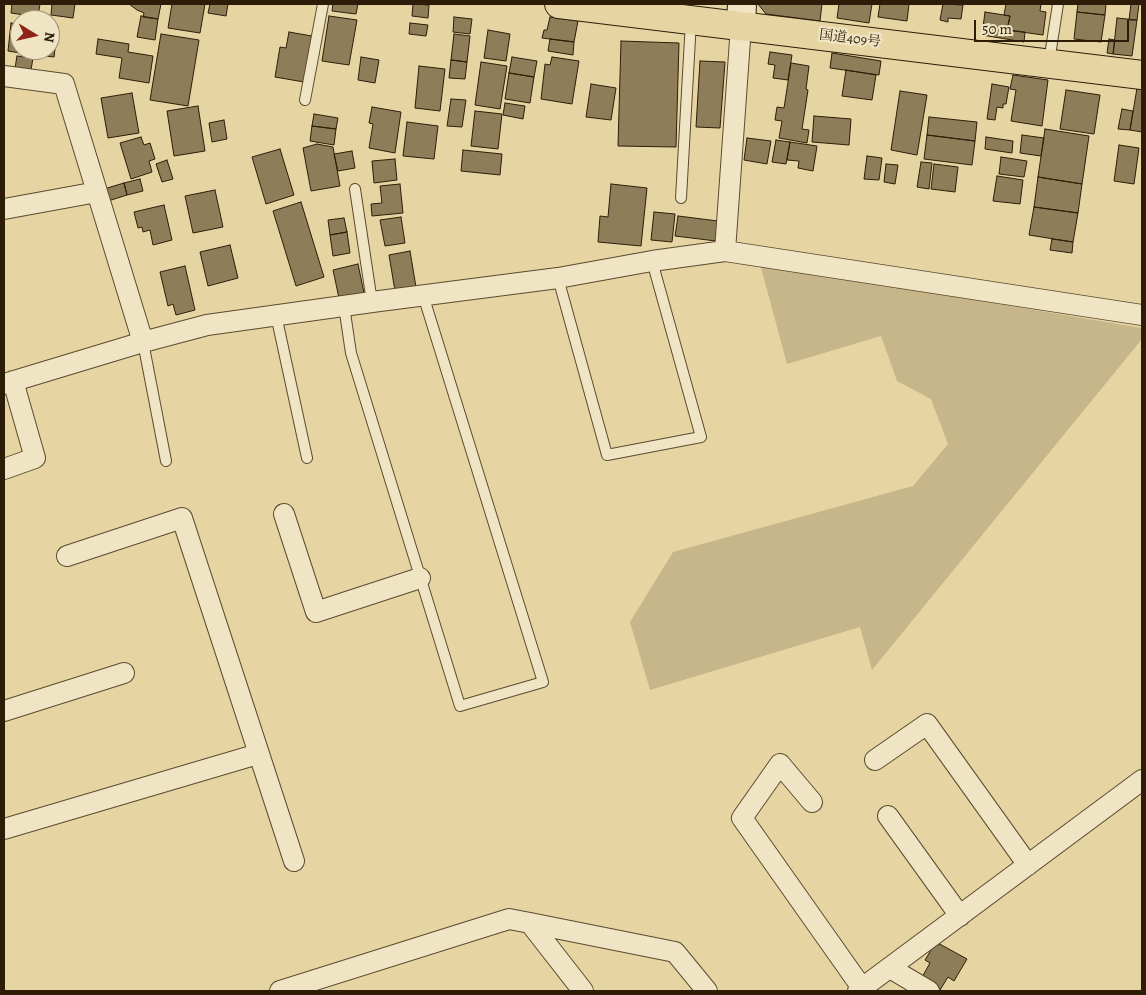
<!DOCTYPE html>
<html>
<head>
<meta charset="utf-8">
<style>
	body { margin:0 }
	#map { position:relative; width:1146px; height:995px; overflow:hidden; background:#e6d5a3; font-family:Alegreya,serif }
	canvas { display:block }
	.frame { position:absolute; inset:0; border:5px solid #2d1d08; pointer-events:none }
	.north { position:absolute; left:10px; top:10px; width:50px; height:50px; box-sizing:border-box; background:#efe4c3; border:1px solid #a19478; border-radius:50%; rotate:99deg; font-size:14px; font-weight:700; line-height:20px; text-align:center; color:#2d1d08 }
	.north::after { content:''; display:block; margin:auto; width:18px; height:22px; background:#8f2418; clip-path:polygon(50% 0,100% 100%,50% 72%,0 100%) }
	.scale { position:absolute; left:974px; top:20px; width:155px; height:22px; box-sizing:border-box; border:2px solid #2d1d08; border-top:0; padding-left:6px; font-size:15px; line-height:18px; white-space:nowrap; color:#2d1d08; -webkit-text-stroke:4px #efe4c3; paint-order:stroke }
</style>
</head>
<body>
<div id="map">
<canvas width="1146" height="995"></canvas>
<div class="frame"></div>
<div class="north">N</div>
<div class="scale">50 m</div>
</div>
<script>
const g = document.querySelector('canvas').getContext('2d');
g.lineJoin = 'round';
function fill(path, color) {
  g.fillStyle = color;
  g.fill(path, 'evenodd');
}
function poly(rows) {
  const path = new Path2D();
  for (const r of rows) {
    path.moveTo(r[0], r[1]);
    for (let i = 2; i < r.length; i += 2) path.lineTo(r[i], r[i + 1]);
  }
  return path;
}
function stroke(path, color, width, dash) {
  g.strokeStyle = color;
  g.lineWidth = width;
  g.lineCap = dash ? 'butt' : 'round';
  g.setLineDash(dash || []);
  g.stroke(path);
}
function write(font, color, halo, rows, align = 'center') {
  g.font = font + ' Alegreya,"Noto Serif JP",serif';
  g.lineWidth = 4.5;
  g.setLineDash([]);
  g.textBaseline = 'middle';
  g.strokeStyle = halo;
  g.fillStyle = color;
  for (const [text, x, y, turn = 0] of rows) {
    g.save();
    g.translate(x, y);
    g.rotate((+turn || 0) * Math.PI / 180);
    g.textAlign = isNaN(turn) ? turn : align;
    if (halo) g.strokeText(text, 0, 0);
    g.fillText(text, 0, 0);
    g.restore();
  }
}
fill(poly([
	[760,264,1142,328,1142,339,872,670,860,627,650,690,630,622,673,552,913,486,948,444,931,399,897,381,881,336,787,364]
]), '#c7b689');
const building = poly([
	[12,4,40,4,38,17,11,13,12,4],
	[52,4,75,4,73,18,51,15,52,4],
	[129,4,161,4,158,19,143,17,144,13,137,10,129,4],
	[172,4,205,4,200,33,168,28,172,4],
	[210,4,228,4,226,16,208,13,210,4],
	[333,4,358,4,356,14,332,11,333,4],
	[413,4,429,5,428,18,412,16,413,4],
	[758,4,822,4,820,21,766,14,758,4],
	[839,4,872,4,869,23,837,18,839,4],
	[880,4,909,4,907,21,878,17,880,4],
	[943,4,963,5,961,19,948,18,948,22,940,20,943,4],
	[1006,4,1041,4,1040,11,1046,12,1043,35,1007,30,1010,16,1004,15,1006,4],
	[1078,4,1106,4,1105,15,1077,12,1078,4],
	[1131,4,1139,4,1137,20,1129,20,1131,4],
	[985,12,1010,16,1007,30,1025,32,1024,42,982,35,985,12],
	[1077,12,1105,15,1101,42,1074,39,1077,12],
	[141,16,158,19,155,40,137,37,141,16],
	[329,16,357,20,349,65,322,61,329,16],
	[454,17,472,19,470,34,453,32,454,17],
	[550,17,578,21,574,42,542,38,544,30,547,30,550,17],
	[1117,18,1137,20,1132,56,1113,54,1117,18],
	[11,23,20,24,20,53,8,51,11,23],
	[410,23,428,25,426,36,409,34,410,23],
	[50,25,58,26,54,57,20,53,20,50,50,50,50,25],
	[488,30,510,34,506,61,484,58,488,30],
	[289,32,312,36,304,82,275,77,280,47,286,48,289,32],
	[161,34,199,40,188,106,150,100,161,34],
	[454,34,470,36,467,62,451,60,454,34],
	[98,39,129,44,128,52,153,56,149,83,119,78,122,58,96,54,98,39],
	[550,39,574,42,573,55,548,51,550,39],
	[1109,39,1115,40,1113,54,1107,53,1109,39],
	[621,41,679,43,676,147,618,146,621,41],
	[770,52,792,55,788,80,773,78,775,65,768,64,770,52],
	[832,53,881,61,879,75,830,68,832,53],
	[17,56,33,58,31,70,15,68,17,56],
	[361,57,379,60,375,83,358,80,361,57],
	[512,57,537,61,534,77,509,73,512,57],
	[552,57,579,61,572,104,541,99,545,64,550,65,552,57],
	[451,60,467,62,465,79,449,78,451,60],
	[700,61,725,62,720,128,696,127,700,61],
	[481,62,507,66,500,109,475,105,481,62],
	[791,63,809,66,806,89,808,90,802,129,809,130,807,143,779,138,782,121,775,120,777,107,784,108,791,63],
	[419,66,445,69,440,111,415,108,419,66],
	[846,70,876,75,872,100,842,96,846,70],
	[509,73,534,77,530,103,505,99,509,73],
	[1013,75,1048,80,1042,126,1011,121,1016,90,1010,89,1013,75],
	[591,84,616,88,611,120,586,117,591,84],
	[992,84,1009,87,1006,104,1003,104,1003,108,997,107,995,120,987,119,992,84],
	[1137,88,1142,89,1142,132,1130,130,1137,88],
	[1066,90,1100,95,1094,134,1060,129,1066,90],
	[900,91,927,95,917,155,891,150,900,91],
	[132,93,139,133,108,138,101,98,132,93],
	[451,99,466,100,462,127,447,126,451,99],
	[505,103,525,106,523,119,503,115,505,103],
	[198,106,205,151,174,156,167,111,198,106],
	[372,107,401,112,395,153,369,148,373,124,369,123,372,107],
	[1122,109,1133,111,1130,130,1118,129,1122,109],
	[475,111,502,114,498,149,471,146,475,111],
	[314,114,338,118,336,129,312,126,314,114],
	[814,116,851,119,849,145,812,142,814,116],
	[929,117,977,122,975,141,927,135,929,117],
	[224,120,227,139,212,142,209,123,224,120],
	[407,122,438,126,434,159,403,156,407,122],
	[312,126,336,129,334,145,310,141,312,126],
	[1045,129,1089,136,1082,184,1038,177,1045,129],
	[927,135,975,141,972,165,924,159,927,135],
	[1022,135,1044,138,1041,156,1020,153,1022,135],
	[141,137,144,145,150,143,155,159,149,161,152,172,131,179,120,143,141,137],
	[986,137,1013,141,1012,153,985,149,986,137],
	[747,138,771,141,767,164,744,160,747,138],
	[776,140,790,142,786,164,772,162,776,140],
	[790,142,817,146,813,171,798,168,799,161,787,160,790,142],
	[317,144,333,147,340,186,311,191,303,148,317,144],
	[1119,145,1139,148,1134,184,1114,181,1119,145],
	[280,149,294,195,266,204,252,157,280,149],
	[463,150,502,154,500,175,461,171,463,150],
	[352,151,355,168,338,171,334,154,352,151],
	[867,156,882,158,879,180,864,179,867,156],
	[1001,157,1027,161,1024,177,999,174,1001,157],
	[395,159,397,180,374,183,372,161,395,159],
	[167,160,173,179,162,182,156,164,167,160],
	[921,162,932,163,929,189,917,187,921,162],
	[886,164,898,165,895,184,884,182,886,164],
	[934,164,958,167,955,192,931,189,934,164],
	[997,176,1023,180,1020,204,993,201,997,176],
	[1038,177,1082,184,1078,213,1034,207,1038,177],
	[140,179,143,191,127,195,124,183,140,179],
	[124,183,127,195,108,201,104,189,124,183],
	[400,184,403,213,372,216,371,204,382,203,380,186,400,184],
	[611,184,647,188,641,246,598,242,600,216,608,217,611,184],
	[215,190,223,227,193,233,185,196,215,190],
	[301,202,324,277,296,286,273,211,301,202],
	[164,205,172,240,153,245,150,230,143,232,142,227,138,228,134,212,164,205],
	[1034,207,1078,213,1073,242,1029,235,1034,207],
	[654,212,675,214,672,242,651,240,654,212],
	[678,216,718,221,716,241,675,236,678,216],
	[401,217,405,243,385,246,380,220,401,217],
	[344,218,347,232,330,235,328,220,344,218],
	[347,232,350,253,333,256,330,235,347,232],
	[1052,239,1073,242,1072,253,1050,250,1052,239],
	[230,245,238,278,208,286,200,252,230,245],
	[410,251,416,287,395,291,389,255,410,251],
	[358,264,364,293,339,298,333,270,358,264],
	[185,266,195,310,176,315,173,304,168,306,160,272,185,266],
	[936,942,967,959,954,981,948,977,940,990,921,979,930,963,925,960,936,942]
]);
fill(building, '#8d7d59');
stroke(building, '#2d1d08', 1);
const lane = poly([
	[1049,62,1058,4],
	[305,100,323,4],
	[355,189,372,302],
	[681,198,691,21],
	[558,278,607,455,701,437,652,261],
	[344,306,351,353,460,706,543,682,423,295],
	[276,315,307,458],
	[143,342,166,461]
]);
const street = poly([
	[4,76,64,84,143,342],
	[4,209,97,192],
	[725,251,741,26],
	[4,384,143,342,207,325,372,302,558,278,652,261,725,251,1142,315],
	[4,469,35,458,13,381],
	[284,514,316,612,420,578],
	[67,556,182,518,294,861],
	[4,711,124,673],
	[875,760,927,724,1028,865],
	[812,802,780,764,742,818,862,988],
	[888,816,960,916],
	[4,829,258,754],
	[530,923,675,952,707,991],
	[890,968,929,991],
	[280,991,509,919,530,923,583,991],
	[858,991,1142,780]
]);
const secondary = poly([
	[741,26,742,4]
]);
const highway = poly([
	[559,4,1142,75]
]);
stroke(lane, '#5b4b2f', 12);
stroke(street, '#5b4b2f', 22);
stroke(secondary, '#2d1d08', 30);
stroke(highway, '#2d1d08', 30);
stroke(lane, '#efe4c3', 10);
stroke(street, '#efe4c3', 20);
stroke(secondary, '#efe4c3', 28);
stroke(highway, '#e6d5a3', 28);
write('14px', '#2d1d08', '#efe4c3', [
	["国道409号",850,39,7]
]);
</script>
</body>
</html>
